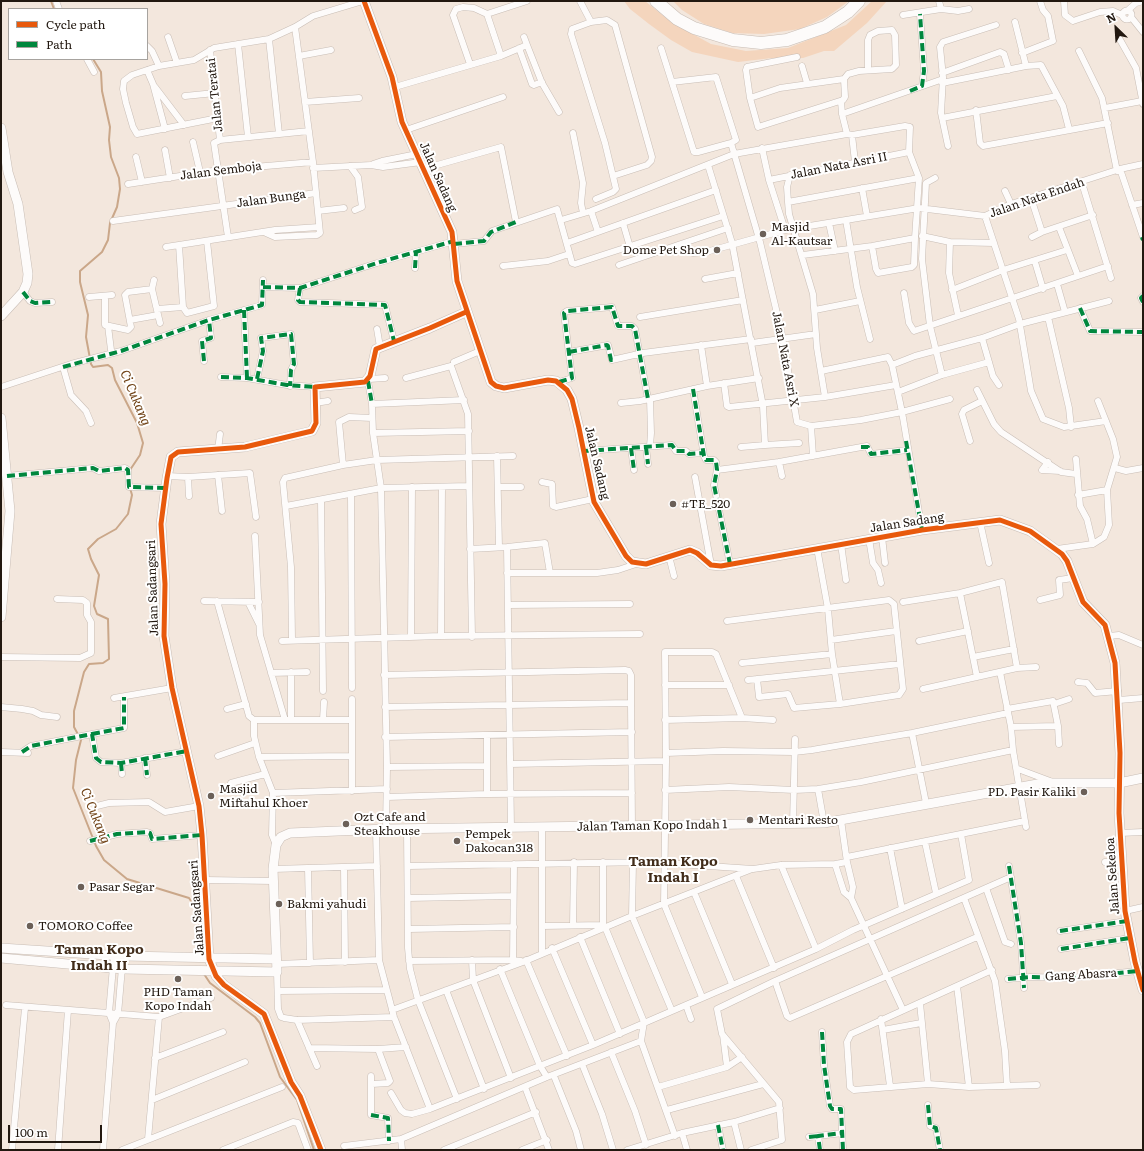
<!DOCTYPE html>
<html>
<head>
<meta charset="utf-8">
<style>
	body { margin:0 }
	#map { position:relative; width:1144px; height:1151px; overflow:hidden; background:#f3e7dd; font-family:Literata,serif }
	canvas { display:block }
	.frame { position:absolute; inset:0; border:2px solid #221810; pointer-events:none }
	.legend { position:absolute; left:8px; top:8px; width:140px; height:52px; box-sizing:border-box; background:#fff; border:1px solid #a7a39f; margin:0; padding:5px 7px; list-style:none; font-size:12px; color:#221810 }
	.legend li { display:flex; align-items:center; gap:8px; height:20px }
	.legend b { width:20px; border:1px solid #a7a39f }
	.north { position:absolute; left:1096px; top:8px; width:40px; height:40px; -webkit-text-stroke:3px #fff; paint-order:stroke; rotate:335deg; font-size:11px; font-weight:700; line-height:16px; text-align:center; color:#221810 }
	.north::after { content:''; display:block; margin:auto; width:14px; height:18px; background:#221810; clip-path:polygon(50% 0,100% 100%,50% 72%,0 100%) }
	.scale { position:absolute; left:8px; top:1125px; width:94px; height:18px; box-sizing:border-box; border:2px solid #221810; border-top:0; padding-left:5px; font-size:12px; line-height:14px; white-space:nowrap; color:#221810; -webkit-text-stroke:3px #fff; paint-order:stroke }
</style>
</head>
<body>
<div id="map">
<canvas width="1144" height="1151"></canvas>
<div class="frame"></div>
<ul class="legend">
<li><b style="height:5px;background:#e8590c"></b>Cycle path</li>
<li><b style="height:5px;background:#00873e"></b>Path</li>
</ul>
<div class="north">N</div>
<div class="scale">100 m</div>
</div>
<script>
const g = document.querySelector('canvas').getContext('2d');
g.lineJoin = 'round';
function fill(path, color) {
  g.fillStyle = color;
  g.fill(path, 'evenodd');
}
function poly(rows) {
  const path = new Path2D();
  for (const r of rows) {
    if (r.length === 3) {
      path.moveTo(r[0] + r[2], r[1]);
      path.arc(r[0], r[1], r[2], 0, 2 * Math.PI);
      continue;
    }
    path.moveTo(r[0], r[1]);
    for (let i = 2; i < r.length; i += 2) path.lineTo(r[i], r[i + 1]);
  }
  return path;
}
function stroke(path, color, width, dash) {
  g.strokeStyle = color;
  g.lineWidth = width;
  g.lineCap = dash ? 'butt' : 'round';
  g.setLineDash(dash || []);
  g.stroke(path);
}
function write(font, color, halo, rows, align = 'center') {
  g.font = font + ' Literata,serif';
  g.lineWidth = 4;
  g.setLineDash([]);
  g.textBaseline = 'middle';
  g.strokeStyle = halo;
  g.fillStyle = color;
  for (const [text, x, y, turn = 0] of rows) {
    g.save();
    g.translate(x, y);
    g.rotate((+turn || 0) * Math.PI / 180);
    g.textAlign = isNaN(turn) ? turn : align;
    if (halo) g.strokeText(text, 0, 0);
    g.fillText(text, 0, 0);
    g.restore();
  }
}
fill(poly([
	[624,1,645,1,671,22,711,44,746,51,788,48,846,25,872,1,887,1,867,23,834,51,824,51,803,58,772,58,738,62,692,52,671,40,649,24,630,9],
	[673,1,849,1,827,17,800,29,764,34,732,33,704,24,682,10]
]), '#f4d5bd');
stroke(poly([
	[51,1,54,9],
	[93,59,101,72,102,91,110,127,109,140,111,157,119,178,120,189,117,207,110,223,108,240,102,252,80,271,80,282,88,315,86,337,91,364,93,367,108,365,112,368,115,380,137,423,143,443,140,455,130,470],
	[130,488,132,495,128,514,116,529,98,539,88,549,91,559,99,575,94,606,97,614,108,619,109,659,103,663,89,664,84,672,74,711,74,727,81,740,76,760,73,788,96,846,104,860,127,879,189,898,199,913,200,954],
	[204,974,210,983,255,1017,260,1023,280,1077,297,1100,314,1150]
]), '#caa789', 2);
const street = poly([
	[56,1,59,9],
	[580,1,591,22,572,29,571,34,605,143,616,189,613,192,596,199],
	[1064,1,1065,15,1073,21,1100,12,1113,11,1122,15],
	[941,9,958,11,969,9],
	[1127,15,4.5],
	[1127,11,1136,3,1143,1],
	[487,14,527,1],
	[920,14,924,71,922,86],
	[903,15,941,9,939,1],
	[1131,17,1143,32],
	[591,22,607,20,615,25,652,157,651,161,647,165,613,176],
	[1015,22,1026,66],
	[168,37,177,63],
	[1119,38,1136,68,1143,104],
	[269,39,279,134],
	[238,44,248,137],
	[527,45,542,83,559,112],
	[147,46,152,51,159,66],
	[519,48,532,84,534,85,542,82],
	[661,48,694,152,698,152,731,143,736,140,716,77,672,82],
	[210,50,220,140],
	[1079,51,1102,98,1117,171],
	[1022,53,1053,41,1048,16,1043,10,1040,1],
	[299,56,331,50],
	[797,57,747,67,746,70,750,98,758,127,843,100,845,97,844,79],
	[87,59,94,72],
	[470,64,453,15,456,9,463,7,474,8,487,14,501,56],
	[802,66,807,83],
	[147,70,153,84,165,129],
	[942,73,1000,52,1004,54,1009,70],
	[942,83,1026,66,1041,65,1063,106,1069,129],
	[155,87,184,125],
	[395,87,501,56,527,45,524,37],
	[185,96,215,93],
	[750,98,780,88,844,79,848,74,859,71,892,69,896,65,895,35,892,30,878,31,870,35,868,40,868,70],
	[841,101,842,114,943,79],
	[305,102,359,98],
	[1105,108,1142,101],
	[976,110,980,143,983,146,1108,123],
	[842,114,847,134,852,135,855,162],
	[218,118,137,134,133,127,126,103,123,89,124,81,132,75,159,66,194,60,214,48,269,39,295,27,313,16,363,1],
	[942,118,1057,96],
	[406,130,503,97],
	[573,133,583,183,581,203,583,213],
	[193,142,200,172],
	[731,143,760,242,781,330,797,422,811,426,861,420,902,412,950,399],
	[948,146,941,113,943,77,940,47,943,42,996,25],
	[762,148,769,180,785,230],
	[165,150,170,178],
	[136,157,142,182],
	[373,164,382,161,417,154],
	[708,165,732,243,763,406,765,445,741,447],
	[350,166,358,177,362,207,355,210],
	[313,168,371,165,383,167,421,162],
	[423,169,501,147,516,222],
	[1120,169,1143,237],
	[935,178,926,183,922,259,930,326,942,375],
	[769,180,909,152],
	[1082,183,1111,278],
	[128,184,219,170,313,162],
	[862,188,867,216],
	[1005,191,1011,204],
	[1031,198,1042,232,1093,215],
	[788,202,787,187,790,175],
	[1132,205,1143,203],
	[318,211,344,208],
	[591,211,598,232],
	[985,216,1019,319,1031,391,1043,419,1064,427,1106,421],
	[561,220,591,211,734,154,847,134],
	[846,220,857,287,870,339],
	[113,221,316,193],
	[623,223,630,247],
	[829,223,835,251],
	[1059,227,1078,276],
	[266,233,275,237,317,235,320,233,313,162,295,27],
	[922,236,950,242,994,243],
	[228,237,214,143,220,140,309,131],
	[1032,237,1042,232],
	[950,242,949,273,958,315],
	[567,243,716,190],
	[454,244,484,241,492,231,557,209,572,263,575,264,723,216],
	[179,245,183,307,187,313,214,306,207,241],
	[872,246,876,269,878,273,912,267,914,265,915,238],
	[166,247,275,230,319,227],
	[693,253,706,252,785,230,919,208,985,216,1011,204,1120,169,1143,164],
	[803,255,872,246,915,238,919,178,909,152,910,127,905,126,852,135],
	[1035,262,1043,289],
	[619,265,728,228],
	[503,266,548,261,569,254],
	[415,268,416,252],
	[705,279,738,273],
	[154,280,152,289,160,323],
	[1057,284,1065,312],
	[263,287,300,288,377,263,454,241],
	[300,288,298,300,300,302,385,305,394,341],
	[952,290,1003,270,1067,250],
	[23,292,30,301,35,303,52,302],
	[904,293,909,323,914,331,1108,266],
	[105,296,105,325,128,330,131,327,125,295,128,292,152,289],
	[1143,296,1141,298,1143,302],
	[89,297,112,295],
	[1080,308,1090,331,1143,332],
	[157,309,183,307],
	[244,310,247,378],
	[815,310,860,301],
	[640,317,743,300],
	[1048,317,1069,408,1071,427],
	[130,320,158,315],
	[108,326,111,350],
	[377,329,380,347],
	[982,338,993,376,999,385],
	[752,343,816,334],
	[701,345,707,386,759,378],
	[569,352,608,345,612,360,643,353,751,339],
	[204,361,202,341,211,338,209,320],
	[454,362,480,351],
	[892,365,902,412,922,530],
	[63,367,71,395,86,411,91,423],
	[821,371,888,357,892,365,915,356,982,338,1020,324,1109,301],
	[221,377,247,378,287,385,315,387],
	[406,378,451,366,468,414,472,637],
	[257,379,263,351,261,338,291,334,294,364,291,370,290,386],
	[369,379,385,378],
	[368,381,372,404,373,433,381,488,387,767,386,829],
	[559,382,572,378,564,313,567,311,612,307,618,326,632,326,635,329,648,399],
	[724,383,727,406,729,407,825,397,896,385],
	[1,387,71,364,121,351,209,320,262,305,263,280],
	[693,389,704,456,706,460,714,460,716,462,717,470,714,485,730,564],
	[977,390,994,424,1001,432,1061,472,1076,474],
	[898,392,942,375,989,362],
	[825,397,817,348,813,294,789,214,788,202,919,178],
	[315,403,328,401],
	[621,403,640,401,707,386],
	[372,404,464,400],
	[811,426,813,456],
	[373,433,469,431],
	[970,441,962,414,964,410,982,401],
	[765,445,799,443],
	[650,446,651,433,650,399],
	[646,447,648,464],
	[631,448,634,470],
	[218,450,220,434],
	[584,451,672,445,676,451,686,451,689,454,703,453],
	[497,456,499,547],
	[1076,459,1080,506,1087,519,1093,544],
	[779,462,782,476],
	[1048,462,1042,470,1060,471],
	[343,465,339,422,349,417,372,418],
	[1115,468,1126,471,1143,468],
	[717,470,779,462,867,446,871,454,907,450],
	[218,475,222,511],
	[7,476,93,468,99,471,125,468,128,470,129,487,165,488],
	[167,476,188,477,250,473,256,517],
	[188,477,189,496],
	[695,477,711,565],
	[542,482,552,484,553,506,556,507,593,499],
	[498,487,521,487],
	[351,494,352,688],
	[1078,495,1107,490],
	[321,500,323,691],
	[286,506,381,488,469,486],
	[980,522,989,563],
	[255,536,260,635,285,720,352,720],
	[882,537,885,563],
	[869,539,873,563,878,570,881,583],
	[841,544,846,580],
	[507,547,511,828],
	[817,548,828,609,832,654,840,704],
	[470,549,507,547,545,543,550,573],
	[1057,549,1093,544,1104,537,1109,525,1107,490,1117,457,1113,439,1098,401],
	[669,556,674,576],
	[507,573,597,573,618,570,636,564],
	[960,593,977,677],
	[1040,600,1060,595,1059,580,1073,578],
	[204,601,259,602],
	[217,601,249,716,254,720,285,720],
	[248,602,259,624],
	[903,602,960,593,1002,582,1017,668],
	[508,605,630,604],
	[727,621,889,600,894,604,903,689,899,695,840,704,794,708,788,694,759,697,757,679],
	[441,636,442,487],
	[1109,636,1119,635,1143,645],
	[411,637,412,487],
	[292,639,291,567,283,482,285,478,343,465,377,460,513,456],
	[831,640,896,631],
	[282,641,441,636,640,634],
	[919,641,968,631],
	[1,657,80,658,91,653,91,622,87,615,87,603,83,600,57,599],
	[973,657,1014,649],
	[742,663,832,654],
	[291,672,291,720],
	[1000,672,1011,727,1013,750,1026,827],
	[271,673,307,672],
	[384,675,625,670,629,671,631,675,631,703,632,826],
	[748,680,900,664],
	[1078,682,1087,683,1095,693,1118,691],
	[665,685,729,685],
	[923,689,1017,668,1036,667],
	[114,698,172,688],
	[352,699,352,791],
	[1119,700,1143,698],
	[1054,704,1069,699],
	[1,707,22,709,33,711,41,715,57,717],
	[385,707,631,703],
	[227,709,246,704],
	[1007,709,1053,701,1058,726,1059,744],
	[254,720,254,736,259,757,273,793,272,835,276,845],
	[323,720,324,702],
	[665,720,742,718,773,720],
	[1011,727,1058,726],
	[912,733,926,803],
	[92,734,124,728,124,697],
	[487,736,487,794],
	[385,737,632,732],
	[1,752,28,753],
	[22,752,31,746,92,734,96,758,101,762,121,763,187,751],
	[666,753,723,751,794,752,812,750,912,733,1008,713],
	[218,756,255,743],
	[259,757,352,756],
	[145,758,147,775],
	[121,763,122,774],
	[510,764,666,761],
	[387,767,487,766],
	[1018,769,1050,781],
	[231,783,265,774],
	[818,789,824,823],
	[665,790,729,787,794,790,818,789,861,782,1013,750],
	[273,793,387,789],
	[387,797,487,794,632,793],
	[97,806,109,803,149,802,165,812,199,806],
	[793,824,795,739],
	[542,827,542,952],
	[407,829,408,948,410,969,418,1000,457,1099],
	[376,830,379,960,394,1017,430,1109],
	[1120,833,1143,832],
	[90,841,117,834,147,832,150,833,152,839,202,835],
	[925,842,936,893],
	[890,848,902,909],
	[847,857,1025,821],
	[633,862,632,916,672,1011],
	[847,862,853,887,851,898],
	[1105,862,1122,861],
	[835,864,844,892,851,898,903,1010],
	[781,865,816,949],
	[408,866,649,862,753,869,781,865,835,864,847,862,841,820],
	[1009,866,1021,943,1024,988],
	[344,867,345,962],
	[308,868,310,963],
	[273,869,377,866],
	[736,876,774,968],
	[205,880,273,881],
	[986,888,1005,942,1011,944],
	[694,892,732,984],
	[408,898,513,896],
	[964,898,995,981,1005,1051,1007,1086],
	[1125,911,1143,907],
	[573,925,574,862],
	[603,925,603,862],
	[409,929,514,927],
	[1060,931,1127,921],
	[580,937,620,1034],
	[552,948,593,1045],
	[1061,949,1130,938],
	[472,960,473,980,511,1078],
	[513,960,514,864],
	[526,960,567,1056],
	[409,961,513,960,521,961],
	[277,964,379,960],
	[500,969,540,1066,547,1077],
	[992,970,851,1034,847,1042,850,1087,854,1090,928,1084,969,1087,1037,1085],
	[277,972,278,1009,281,1017,284,1018,297,1020,394,1017],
	[1008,979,1030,977,1070,978,1137,971],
	[775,981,787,1016,790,1018,977,937],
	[957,986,969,1087],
	[446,990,484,1089],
	[278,991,386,990],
	[702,997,664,904,666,761,665,652,712,652,716,654,742,718],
	[920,1003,928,1084],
	[6,1005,159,1017,211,998],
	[686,1005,691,1019],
	[392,1010,523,962,632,916,752,869],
	[881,1019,890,1086],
	[297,1020,317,1066],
	[113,1023,118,1014,123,956],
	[883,1030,921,1023],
	[822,1032,824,1065,830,1106,832,1109,841,1109,843,1150],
	[723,1035,727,1067],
	[641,1041,675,1136],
	[309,1048,378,1049,406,1047],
	[611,1052,635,1111,646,1145],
	[155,1058,223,1032],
	[582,1064,602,1114,613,1150],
	[371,1076,371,1115,388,1118,389,1141],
	[554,1076,576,1131,581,1150],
	[372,1084,388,1083,390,1081,378,1049],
	[525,1087,549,1150],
	[658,1087,727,1067,742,1057],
	[391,1093,401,1110,405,1113,412,1114,430,1109,593,1045,816,949,853,930,969,880,961,834],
	[152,1100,245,1062],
	[928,1105,930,1126,936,1128,940,1150],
	[667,1110,763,1084],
	[734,1122,741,1150],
	[718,1125,723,1150],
	[682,1133,687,1150],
	[809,1137,818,1136],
	[148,1139,159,1017],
	[401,1139,402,1150],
	[344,1146,401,1139,547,1077,641,1041,644,1022,605,927,603,925,542,926],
	[12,1150,25,1008],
	[58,1150,68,1010],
	[103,1150,113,1023,109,1013,114,955],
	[122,1150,282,1087],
	[223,1150,293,1122,298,1123,308,1150],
	[444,1150,536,1112],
	[522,1150,547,1140],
	[627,1150,682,1133,734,1122,780,1108],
	[751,1150,782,1140,779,1102,722,1034,717,1009,775,981,1011,877],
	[820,1150,818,1136,842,1133]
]);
const secondary = poly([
	[364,1,392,77,402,122,452,232,457,281,491,382,496,386,504,388,548,380,556,381,567,390,572,399,579,428,594,502,626,556,632,562,646,564,690,550,697,553,711,565,721,566,922,530,1000,520,1030,531,1062,554,1067,561,1083,602,1105,625,1115,663,1120,753,1119,813,1125,911,1135,962,1143,990],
	[1,128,8,172,18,204,28,274,27,283,23,292,1,316],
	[1,418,10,511,1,617],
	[1,948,123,956,276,959],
	[1,958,123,969,277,972,273,869,276,845,281,837,290,833,386,829,824,823,1043,783,1119,783,1143,778],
	[321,1150,300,1096,291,1082,264,1014,224,985,216,976,209,959,202,835,199,806,172,688,164,636,165,584,161,524,167,478,171,457,178,452,245,447,312,431,316,423,315,387,365,382,370,376,376,349,430,328,466,312]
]);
const highway = poly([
	[656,1,677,19,694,28,733,40,761,43,787,40,825,27,848,12,859,1]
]);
stroke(street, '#c8bdb5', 7);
stroke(secondary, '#c8bdb5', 10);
stroke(highway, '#c8bdb5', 13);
stroke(street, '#fdfbfa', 6);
stroke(secondary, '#fdfbfa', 9);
stroke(highway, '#fdfbfa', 12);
stroke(poly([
	[910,91,922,86,924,71,920,14],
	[1142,237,1143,240],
	[454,244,484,241,491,232,516,222],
	[415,268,416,252],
	[263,287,300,288,377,263,454,241],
	[300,288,298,300,300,302,385,305,394,341],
	[23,292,30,301,35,303,52,302],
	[1143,296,1141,298,1143,302],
	[1080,308,1090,331,1143,332],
	[244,310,247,378],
	[569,352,607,345,608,346,611,360,616,360],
	[204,361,202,341,211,338,209,320],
	[63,367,121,351,209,320,262,305,263,280],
	[221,377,247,378,287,385,315,387],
	[257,379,263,351,261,338,291,334,294,364,291,370,290,386],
	[368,381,372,404],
	[559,382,572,378,564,313,567,311,612,307,618,326,632,326,635,329,648,399],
	[693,389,704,456,706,460,714,460,716,462,717,470,714,485,730,564],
	[906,441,922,530],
	[646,447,648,464],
	[861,447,868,447,871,454,907,450],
	[631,448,634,470],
	[584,451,672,445,676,451,686,451,689,454,703,453],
	[7,476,93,468,99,471,125,468,128,470,129,487,165,488],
	[92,734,124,728,124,697],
	[22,752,31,746,92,734,96,758,101,762,121,763,187,751],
	[145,758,147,775],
	[121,763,122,774],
	[90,841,117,834,147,832,150,833,152,839,202,835],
	[1009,866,1021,943,1024,988],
	[1060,931,1127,921],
	[1061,949,1130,938],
	[1008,979,1030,977,1070,978,1137,971],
	[822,1032,824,1065,830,1106,832,1109,841,1109,843,1150],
	[928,1105,930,1126,936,1128,940,1150],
	[371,1115,388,1118,389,1141],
	[718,1125,723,1150],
	[809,1137,818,1136],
	[820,1150,818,1136,842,1133]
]), '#00873e', 4, [8, 4]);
stroke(poly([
	[364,1,392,77,402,122,452,232,457,281,491,382,496,386,504,388,548,380,556,381,567,390,572,399,579,428,594,502,626,556,632,562,646,564,690,550,697,553,711,565,721,566,922,530,1000,520,1030,531,1062,554,1067,561,1083,602,1105,625,1115,663,1120,753,1119,813,1125,911,1135,962,1143,990],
	[321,1150,300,1096,291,1082,264,1014,224,985,216,976,209,959,202,835,199,806,172,688,164,636,165,584,161,524,167,478,171,457,178,452,245,447,312,431,316,423,315,387,365,382,370,376,376,349,430,328,466,312]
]), '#e8590c', 5);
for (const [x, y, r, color] of [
	[763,234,4,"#6b6058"],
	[717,250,4,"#6b6058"],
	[673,504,4,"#6b6058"],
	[1084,792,4,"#6b6058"],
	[211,796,4,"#6b6058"],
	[750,820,4,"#6b6058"],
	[346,824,4,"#6b6058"],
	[457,841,4,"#6b6058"],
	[81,887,4,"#6b6058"],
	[279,904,4,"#6b6058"],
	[30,926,4,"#6b6058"],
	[178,979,4,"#6b6058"]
]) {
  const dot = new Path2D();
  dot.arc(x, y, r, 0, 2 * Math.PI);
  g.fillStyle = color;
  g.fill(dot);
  stroke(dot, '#fff', 1.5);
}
write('12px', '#221810', '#fff', [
	["Jalan Teratai",215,95,-96],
	["Jalan Nata Asri II",839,166,-11],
	["Jalan Semboja",221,171,-7],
	["Jalan Sadang",438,177,66],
	["Jalan Nata Endah",1037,198,-19],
	["Jalan Bunga",271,199,-8],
	["Jalan Nata Asri X",785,359,79],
	["Jalan Sadang",597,463,77],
	["Jalan Sadang",907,523,-9],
	["Jalan Sadangsari",153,588,-92],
	["Jalan Taman Kopo Indah 1",652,826,-1],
	["Jalan Sekeloa",1113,876,-94],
	["Jalan Sadangsari",197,908,-94],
	["Gang Abasra",1081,975,-3]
]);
write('12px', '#221810', '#fff', [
	["Masjid",771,227],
	["Al-Kautsar",771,241],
	["Dome Pet Shop",709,250,"right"],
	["#TE_520",681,504],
	["Masjid",219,789],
	["Miftahul Khoer",219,803],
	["PD. Pasir Kaliki",1076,792,"right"],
	["Ozt Cafe and",354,817],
	["Steakhouse",354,831],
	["Mentari Resto",758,820],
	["Pempek",465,834],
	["Dakocan318",465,848],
	["Pasar Segar",89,887],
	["Bakmi yahudi",287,904],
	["TOMORO Coffee",38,926],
	["PHD Taman",178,992,"center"],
	["Kopo Indah",178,1006,"center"]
], 'left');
write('italic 13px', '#6f4114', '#fff', [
	["Ci Cukang",135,398,67],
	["Ci Cukang",95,816,68]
]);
write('bold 14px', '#412c1a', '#fff', [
	["Taman Kopo",673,862],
	["Indah I",673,878],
	["Taman Kopo",99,950],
	["Indah II",99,966]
]);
</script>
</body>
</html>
